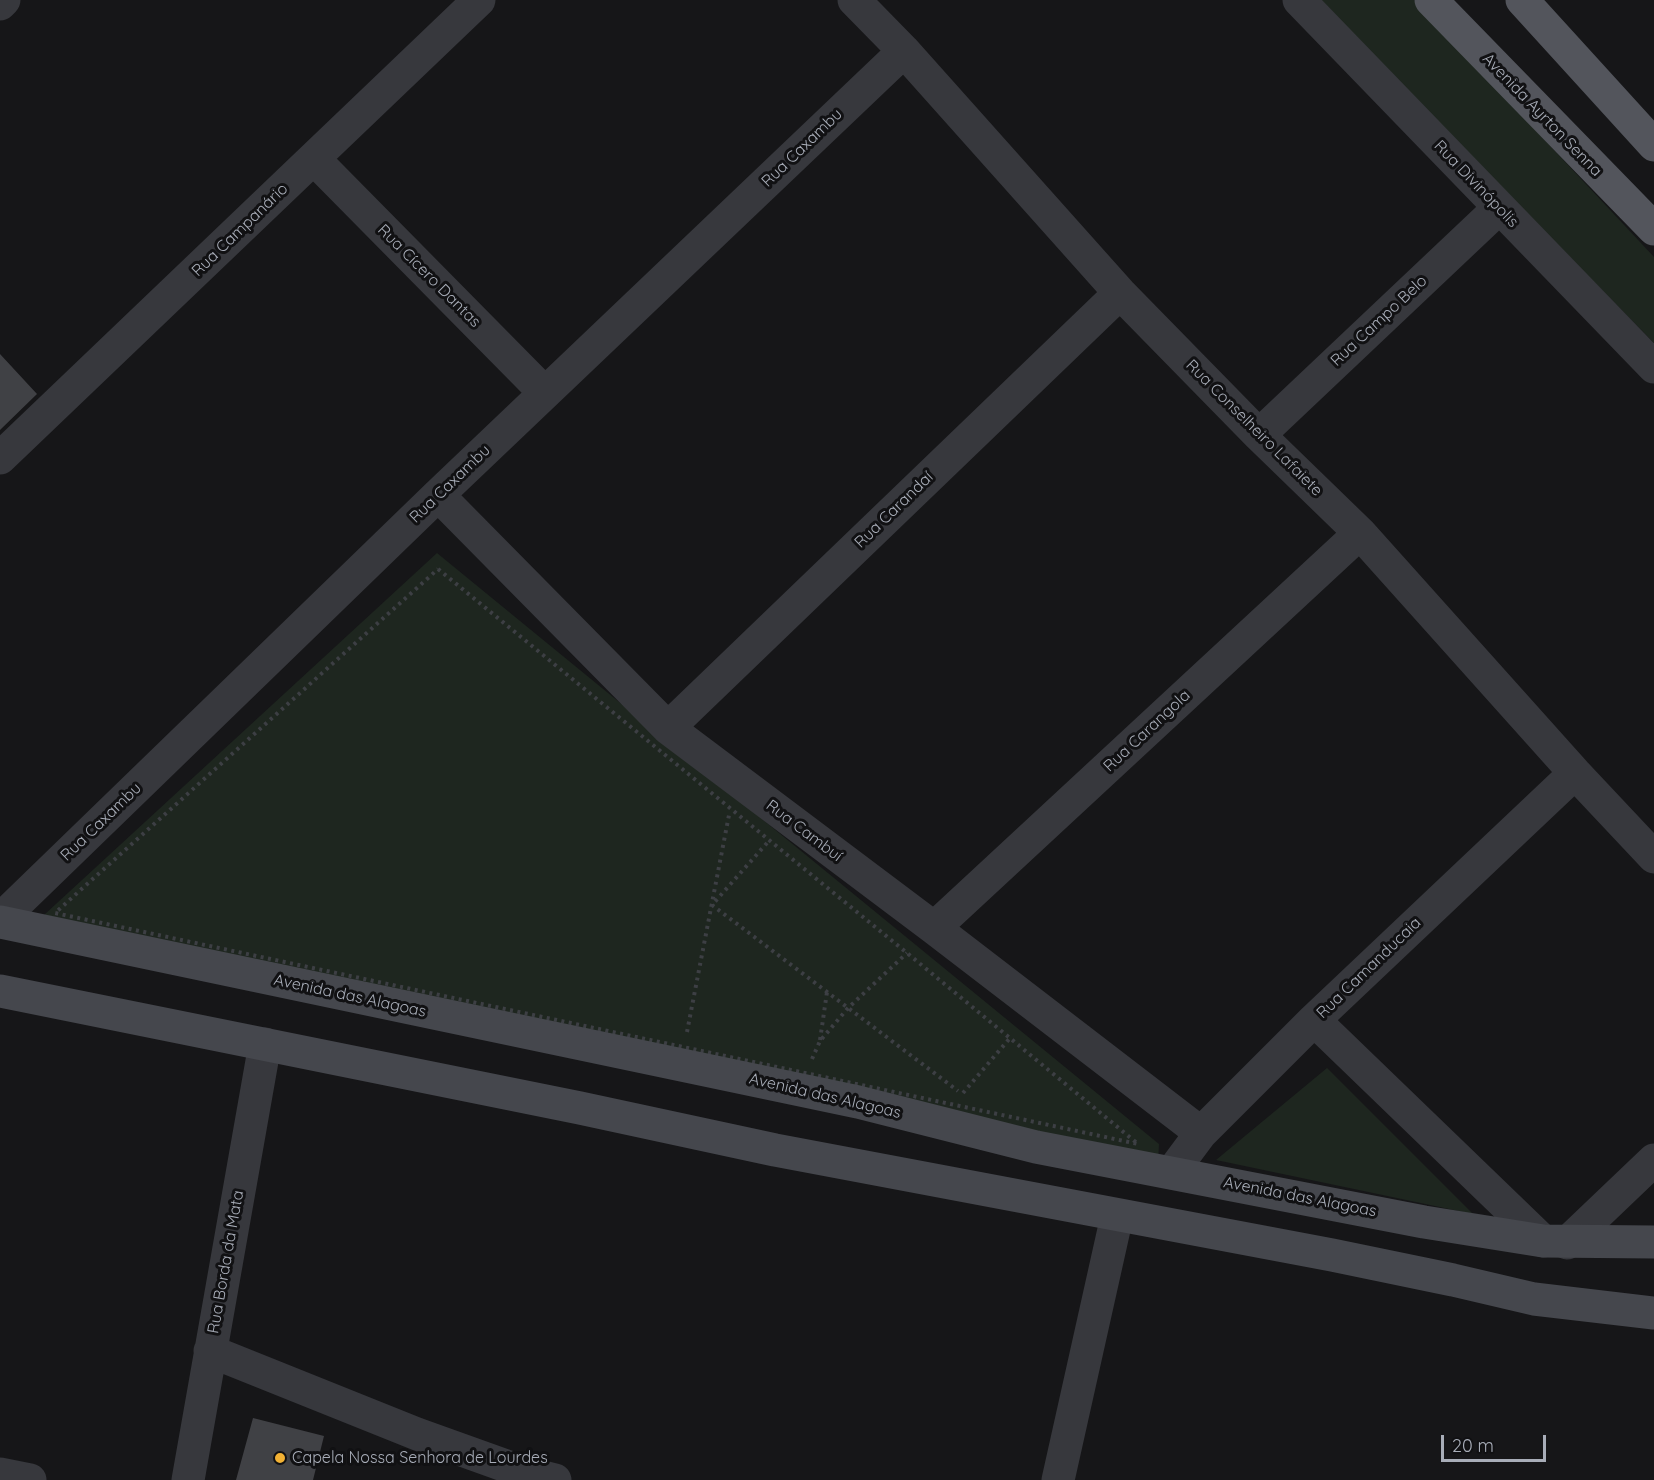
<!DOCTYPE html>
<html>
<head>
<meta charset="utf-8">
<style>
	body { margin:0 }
	#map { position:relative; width:1654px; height:1480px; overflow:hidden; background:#161618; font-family:Quicksand,sans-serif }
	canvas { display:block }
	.scale { position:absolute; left:1441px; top:1435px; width:105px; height:27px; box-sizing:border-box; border:3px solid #a8adb8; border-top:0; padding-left:8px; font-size:18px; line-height:21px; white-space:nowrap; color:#a8adb8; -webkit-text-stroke:4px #111113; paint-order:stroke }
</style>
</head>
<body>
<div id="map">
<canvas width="1654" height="1480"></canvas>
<div class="scale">20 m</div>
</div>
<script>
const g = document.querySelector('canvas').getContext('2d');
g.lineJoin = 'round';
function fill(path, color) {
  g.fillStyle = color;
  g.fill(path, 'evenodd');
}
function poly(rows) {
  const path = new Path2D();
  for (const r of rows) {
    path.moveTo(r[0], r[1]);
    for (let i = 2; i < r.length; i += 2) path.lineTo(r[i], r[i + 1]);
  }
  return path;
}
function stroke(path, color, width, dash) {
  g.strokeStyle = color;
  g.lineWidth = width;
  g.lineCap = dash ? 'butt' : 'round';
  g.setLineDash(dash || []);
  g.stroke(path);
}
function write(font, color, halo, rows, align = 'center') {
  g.font = font + ' Quicksand,sans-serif';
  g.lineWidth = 6;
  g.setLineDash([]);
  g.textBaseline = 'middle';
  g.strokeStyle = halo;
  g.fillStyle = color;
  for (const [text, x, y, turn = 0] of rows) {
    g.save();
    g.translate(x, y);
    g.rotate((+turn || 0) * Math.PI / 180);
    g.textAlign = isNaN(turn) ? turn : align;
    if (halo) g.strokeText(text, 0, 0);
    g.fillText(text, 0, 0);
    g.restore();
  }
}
fill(poly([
	[1316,0,1414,0,1654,257,1654,343],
	[437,553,1159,1144,1158,1164,44,915],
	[1327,1068,1473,1214,1216,1160]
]), '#1e261f');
fill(poly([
	[0,354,37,394,0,430],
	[253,1418,324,1436,313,1480,236,1480]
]), '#404145');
stroke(poly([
	[438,569,907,953,1138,1144,55,913,438,569],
	[767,843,712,905,958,1091],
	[687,1032,729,815],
	[820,1040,827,992],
	[812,1059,820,1041,848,1008,907,953],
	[963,1093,1010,1038]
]), '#3d3f44', 4, [3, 4.5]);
stroke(poly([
	[854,0,904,51,1120,293,1259,435,1360,533,1575,773,1654,857],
	[1299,0,1654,367],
	[0,4,4,0],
	[314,159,545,393],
	[1259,435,1499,208],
	[0,458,479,0],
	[438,495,668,728,934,928,1201,1133],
	[668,728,1120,293],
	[2,922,12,908,438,495,904,51],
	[934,928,1360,533],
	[1314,1020,1543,1241],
	[1172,1172,1201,1133,1314,1020,1575,773],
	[1567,1243,1654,1160],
	[210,1351,417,1434,523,1472,555,1480],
	[0,1474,30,1480],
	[188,1480,265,1044],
	[1058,1480,1117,1216]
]), '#37383d', 33);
stroke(poly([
	[0,922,858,1102,1036,1147,1424,1222,1543,1241,1654,1242],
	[0,991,580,1108,775,1150,1332,1255,1453,1280,1534,1299,1654,1313]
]), '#45474d', 33);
stroke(poly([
	[1431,0,1654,229],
	[1522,0,1654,145]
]), '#53555c', 33);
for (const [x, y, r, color] of [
	[280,1458,6,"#f2b134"]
]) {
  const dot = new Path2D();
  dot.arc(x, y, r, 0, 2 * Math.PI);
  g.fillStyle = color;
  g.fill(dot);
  stroke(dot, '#111113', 2);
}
write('16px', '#a8adb8', '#111113', [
	["Avenida Ayrton Senna",1542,115,46],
	["Rua Caxambu",802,148,-44],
	["Rua Divinópolis",1476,184,46],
	["Rua Campanário",240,230,-44],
	["Rua Cícero Dantas",429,276,45],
	["Rua Campo Belo",1379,321,-43],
	["Rua Conselheiro Lafaiete",1254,428,45],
	["Rua Caxambu",450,484,-44],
	["Rua Carandaí",894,510,-44],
	["Rua Carangola",1147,731,-43],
	["Rua Caxambu",101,822,-44],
	["Rua Cambuí",804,831,37],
	["Rua Camanducaia",1369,968,-44],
	["Avenida das Alagoas",350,996,12],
	["Avenida das Alagoas",825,1096,13],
	["Avenida das Alagoas",1300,1197,11],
	["Rua Borda da Mata",226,1262,-80]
]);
write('16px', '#a8adb8', '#111113', [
	["Capela Nossa Senhora de Lourdes",292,1458]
], 'left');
</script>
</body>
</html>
